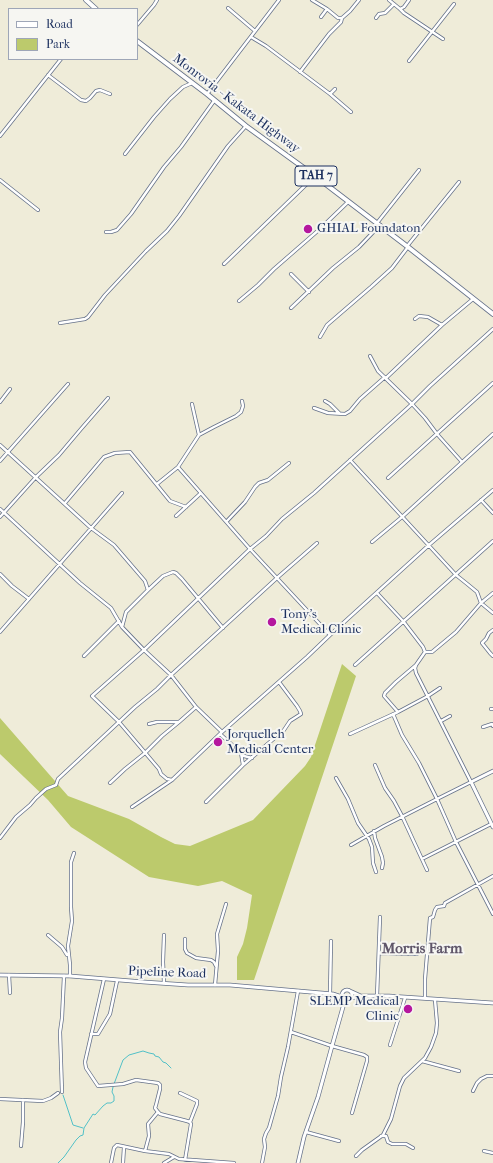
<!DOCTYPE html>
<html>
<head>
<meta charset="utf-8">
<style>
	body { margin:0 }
	#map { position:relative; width:493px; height:1163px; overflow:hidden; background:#efecd9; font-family:"IM FELL French Canon",serif }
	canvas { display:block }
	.legend { position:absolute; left:8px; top:8px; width:130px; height:52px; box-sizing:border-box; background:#f6f6f2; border:1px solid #9ea6b7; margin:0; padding:5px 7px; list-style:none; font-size:12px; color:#1b2f5e }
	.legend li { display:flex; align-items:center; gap:8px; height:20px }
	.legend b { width:20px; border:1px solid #9ea6b7 }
</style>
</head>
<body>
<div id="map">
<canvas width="493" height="1163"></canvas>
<ul class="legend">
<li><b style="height:5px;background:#fff"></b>Road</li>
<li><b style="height:11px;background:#bcca6c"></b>Park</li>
</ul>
</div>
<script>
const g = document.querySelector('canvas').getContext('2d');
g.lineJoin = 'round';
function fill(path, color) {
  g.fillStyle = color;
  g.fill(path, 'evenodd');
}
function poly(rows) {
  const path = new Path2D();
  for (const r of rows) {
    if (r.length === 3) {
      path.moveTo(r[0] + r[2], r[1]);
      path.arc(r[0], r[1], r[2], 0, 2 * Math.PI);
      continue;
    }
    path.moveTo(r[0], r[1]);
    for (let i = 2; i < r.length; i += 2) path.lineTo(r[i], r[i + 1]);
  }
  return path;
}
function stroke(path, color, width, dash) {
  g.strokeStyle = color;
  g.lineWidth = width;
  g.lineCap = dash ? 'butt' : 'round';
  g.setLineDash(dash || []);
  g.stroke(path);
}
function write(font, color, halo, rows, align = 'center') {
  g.font = font + ' "IM FELL French Canon",serif';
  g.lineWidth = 4;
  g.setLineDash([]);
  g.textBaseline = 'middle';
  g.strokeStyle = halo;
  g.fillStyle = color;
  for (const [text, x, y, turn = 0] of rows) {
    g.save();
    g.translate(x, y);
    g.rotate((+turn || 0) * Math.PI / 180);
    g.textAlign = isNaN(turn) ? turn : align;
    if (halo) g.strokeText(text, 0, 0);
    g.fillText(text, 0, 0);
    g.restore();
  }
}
fill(poly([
	[342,664,356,676,254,980,237,980,237,957,243,944,247,928,252,895,222,881,198,886,149,877,71,827,48,800,0,754,0,718,68,796,129,819,161,837,175,844,190,846,253,820,305,766,311,757]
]), '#bcca6c');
stroke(poly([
	[114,1084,123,1060,129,1055,143,1051,149,1053,154,1054,155,1056,159,1057,163,1062,166,1063,171,1068],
	[63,1095,73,1125,83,1128],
	[58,1163,64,1157,76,1140,80,1136,83,1135,84,1128,93,1114,95,1115,103,1106,107,1103,111,1103,114,1101,114,1096,112,1092,113,1087]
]), '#52c0c7', 1);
const minor = poly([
	[312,0,327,9,338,18,342,18],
	[389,0,400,9,404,13,443,39],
	[228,8,255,31],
	[400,9,404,7,409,0],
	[321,17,327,9],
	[376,18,379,14,385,13,394,4],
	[137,25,154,5,157,0],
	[251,37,266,46,330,94,351,112],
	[409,61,454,4],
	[300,72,329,34,341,22,342,18,350,11,359,0],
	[48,75,81,100,86,101,90,98,96,91,100,90,110,94],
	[207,94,236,56,279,0],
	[330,94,335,89],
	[0,136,61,59],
	[125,154,154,117,170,99,183,87,192,83],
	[0,180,38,210],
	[377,223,419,170],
	[106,232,111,232,117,230,131,214,164,167,181,147,214,101],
	[224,264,315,176],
	[291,274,309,292],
	[239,301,258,285,274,269,321,228,348,202],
	[291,308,333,268,359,247,380,225],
	[415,319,419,316,428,317,442,325],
	[60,323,85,319,88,317,105,295,146,251,167,231,179,216,228,146,246,126],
	[320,337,327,325,371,287,392,268,408,247,408,245,459,182],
	[370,356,378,371,412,404,425,418,437,434,462,462],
	[386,378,442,325,473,299],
	[325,401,330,404,339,413],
	[0,402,10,389],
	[192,404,199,435,178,467,250,549,330,635],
	[314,408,328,413,345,414,350,411,360,399,385,377],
	[199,435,214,427,236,416,241,412,243,406,242,401],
	[0,445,91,528,114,545,145,581,148,590,126,612,122,627,144,650,171,675,196,707,222,732],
	[350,460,456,575,466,583,477,592,481,603,493,613],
	[0,461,68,384],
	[388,478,493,383],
	[157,484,178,467],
	[481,500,493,513],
	[65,503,104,457,115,453,130,452,170,501,186,507],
	[0,509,80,583,111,608,122,627],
	[176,516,201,493],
	[0,517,36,477,59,455,81,429,108,398],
	[227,521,245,502,255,487,259,483,268,480,289,463],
	[372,542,402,517,493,434],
	[0,574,12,586,29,599],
	[148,590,163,576,173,572,176,573,182,579,223,628],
	[377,593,403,621,423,647,425,652,416,665,415,668,416,673,471,782,437,799,456,842,493,914],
	[493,630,489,633,486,639,482,643,490,653,493,656],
	[0,632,122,493],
	[425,652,432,652,456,632,481,603,493,593],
	[84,656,119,621],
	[355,665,493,541],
	[491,709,493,709],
	[398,712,384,696,385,693,396,682,416,665],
	[441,721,450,716],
	[149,724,157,722,179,722,196,707],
	[483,727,492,724,493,726],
	[220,734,241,753,243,765],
	[350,734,398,712,428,696,440,688],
	[241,753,244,756,252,758],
	[375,765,385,788,394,801,402,816,427,870],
	[336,778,348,799,358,823,369,839,372,847,373,863,376,872],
	[172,780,167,779,161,774,159,769,119,722,92,696,144,650,250,549,266,536,282,519,314,493,412,404,430,386,493,329],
	[110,783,125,769,145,753,162,736,179,722],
	[206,802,243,765,284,730,290,721,301,714,300,711,297,706,279,682],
	[132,807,172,780,222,732,307,657,330,635,429,545,493,490],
	[374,831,375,838,382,857,383,863,382,868],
	[0,838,16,817,30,805,36,798,46,789,56,785,58,779,135,707,157,689,171,675,194,654,278,577,317,543],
	[351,845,384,826,437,799,419,763,402,735,393,714],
	[422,859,491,824],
	[48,935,62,947,67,955],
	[185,939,185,949,187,953,196,958,211,960,214,962,216,966],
	[379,953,417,954],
	[9,975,10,993],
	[70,976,70,965,68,946,72,921,71,907,71,862,74,853],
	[104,979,85,1062,86,1068,98,1086,123,1084,136,1080,158,1083,160,1085,160,1089,156,1105,155,1108,158,1112,160,1114,187,1121,190,1122,191,1124,185,1160],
	[164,983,163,962,164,935],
	[215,985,218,951,217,934,226,904],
	[330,994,331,941],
	[377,996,380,917],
	[425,998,425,979,430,918,433,917,435,910,437,907,444,906,445,903,493,876],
	[291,1032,332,1046,364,1055,367,1057,367,1061,352,1113],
	[91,1034,98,1034,110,1014,117,981],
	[390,1045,405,998],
	[422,1061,459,1071],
	[473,1091,477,1083,481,1079,487,1076,493,1076],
	[62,1092,60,1032,62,1018,64,976],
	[180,1093,197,1101,197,1104,190,1122],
	[0,1099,43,1101,51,1098,58,1093],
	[306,1132,339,1141],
	[381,1136,386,1136,388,1142,392,1144,406,1144,413,1148],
	[21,1146,23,1122,23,1100],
	[145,1151,149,1136,148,1124,158,1112],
	[484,1151,493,1153],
	[356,1156,362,1150,383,1135,391,1119,400,1086,404,1078,425,1058,431,1047,436,1033,437,1023,435,1000],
	[111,1163,114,1148,117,1145,145,1151,169,1154,179,1159,234,1163],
	[123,1163,124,1147],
	[164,1163,174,1157],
	[262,1163,265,1147,264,1139,266,1133,269,1128,278,1096,281,1077,288,1047,298,991]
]);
const tertiary = poly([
	[493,771,471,782,493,827],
	[0,975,70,976,144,982,188,985,230,985,333,994,342,997],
	[347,995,5],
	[350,991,361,996],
	[351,998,361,996,389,996,493,1003],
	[298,1163,304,1137,318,1097,332,1046,343,1007,343,998]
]);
const trunk = poly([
	[86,0,96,9],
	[137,41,207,94,246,126,315,176,408,247,493,314]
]);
stroke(minor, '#657189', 4);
stroke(tertiary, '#657189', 4.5);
stroke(trunk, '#657189', 5.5);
stroke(minor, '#fff', 2.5);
stroke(tertiary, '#fff', 3);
stroke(trunk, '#fff', 4);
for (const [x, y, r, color] of [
	[308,229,5,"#b5179e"],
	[272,622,5,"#b5179e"],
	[218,742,5,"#b5179e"],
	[408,1009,5,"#b5179e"]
]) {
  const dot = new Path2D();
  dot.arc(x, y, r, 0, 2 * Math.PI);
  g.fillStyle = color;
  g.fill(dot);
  stroke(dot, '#f6f6f2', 1.5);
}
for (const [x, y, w] of [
	[316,176,42]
]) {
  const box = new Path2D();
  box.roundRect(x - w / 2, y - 10, w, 20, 3);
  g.fillStyle = '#f6f6f2';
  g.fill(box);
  stroke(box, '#1b2f5e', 1);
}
write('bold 12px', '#1b2f5e', null, [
	["TAH 7",316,176]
]);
write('13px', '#1b2f5e', '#f6f6f2', [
	["Monrovia - Kakata Highway",236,104,37],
	["Pipeline Road",167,973,2]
]);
write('13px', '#1b2f5e', '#f6f6f2', [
	["GHIAL Foundaton",317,229],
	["Tony's",281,615],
	["Medical Clinic",281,630],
	["Jorquelleh",227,735],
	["Medical Center",227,750],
	["SLEMP Medical",399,1002,"right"],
	["Clinic",399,1017,"right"]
], 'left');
write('bold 15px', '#5f5669', '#f6f6f2', [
	["Morris Farm",422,949]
]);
</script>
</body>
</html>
